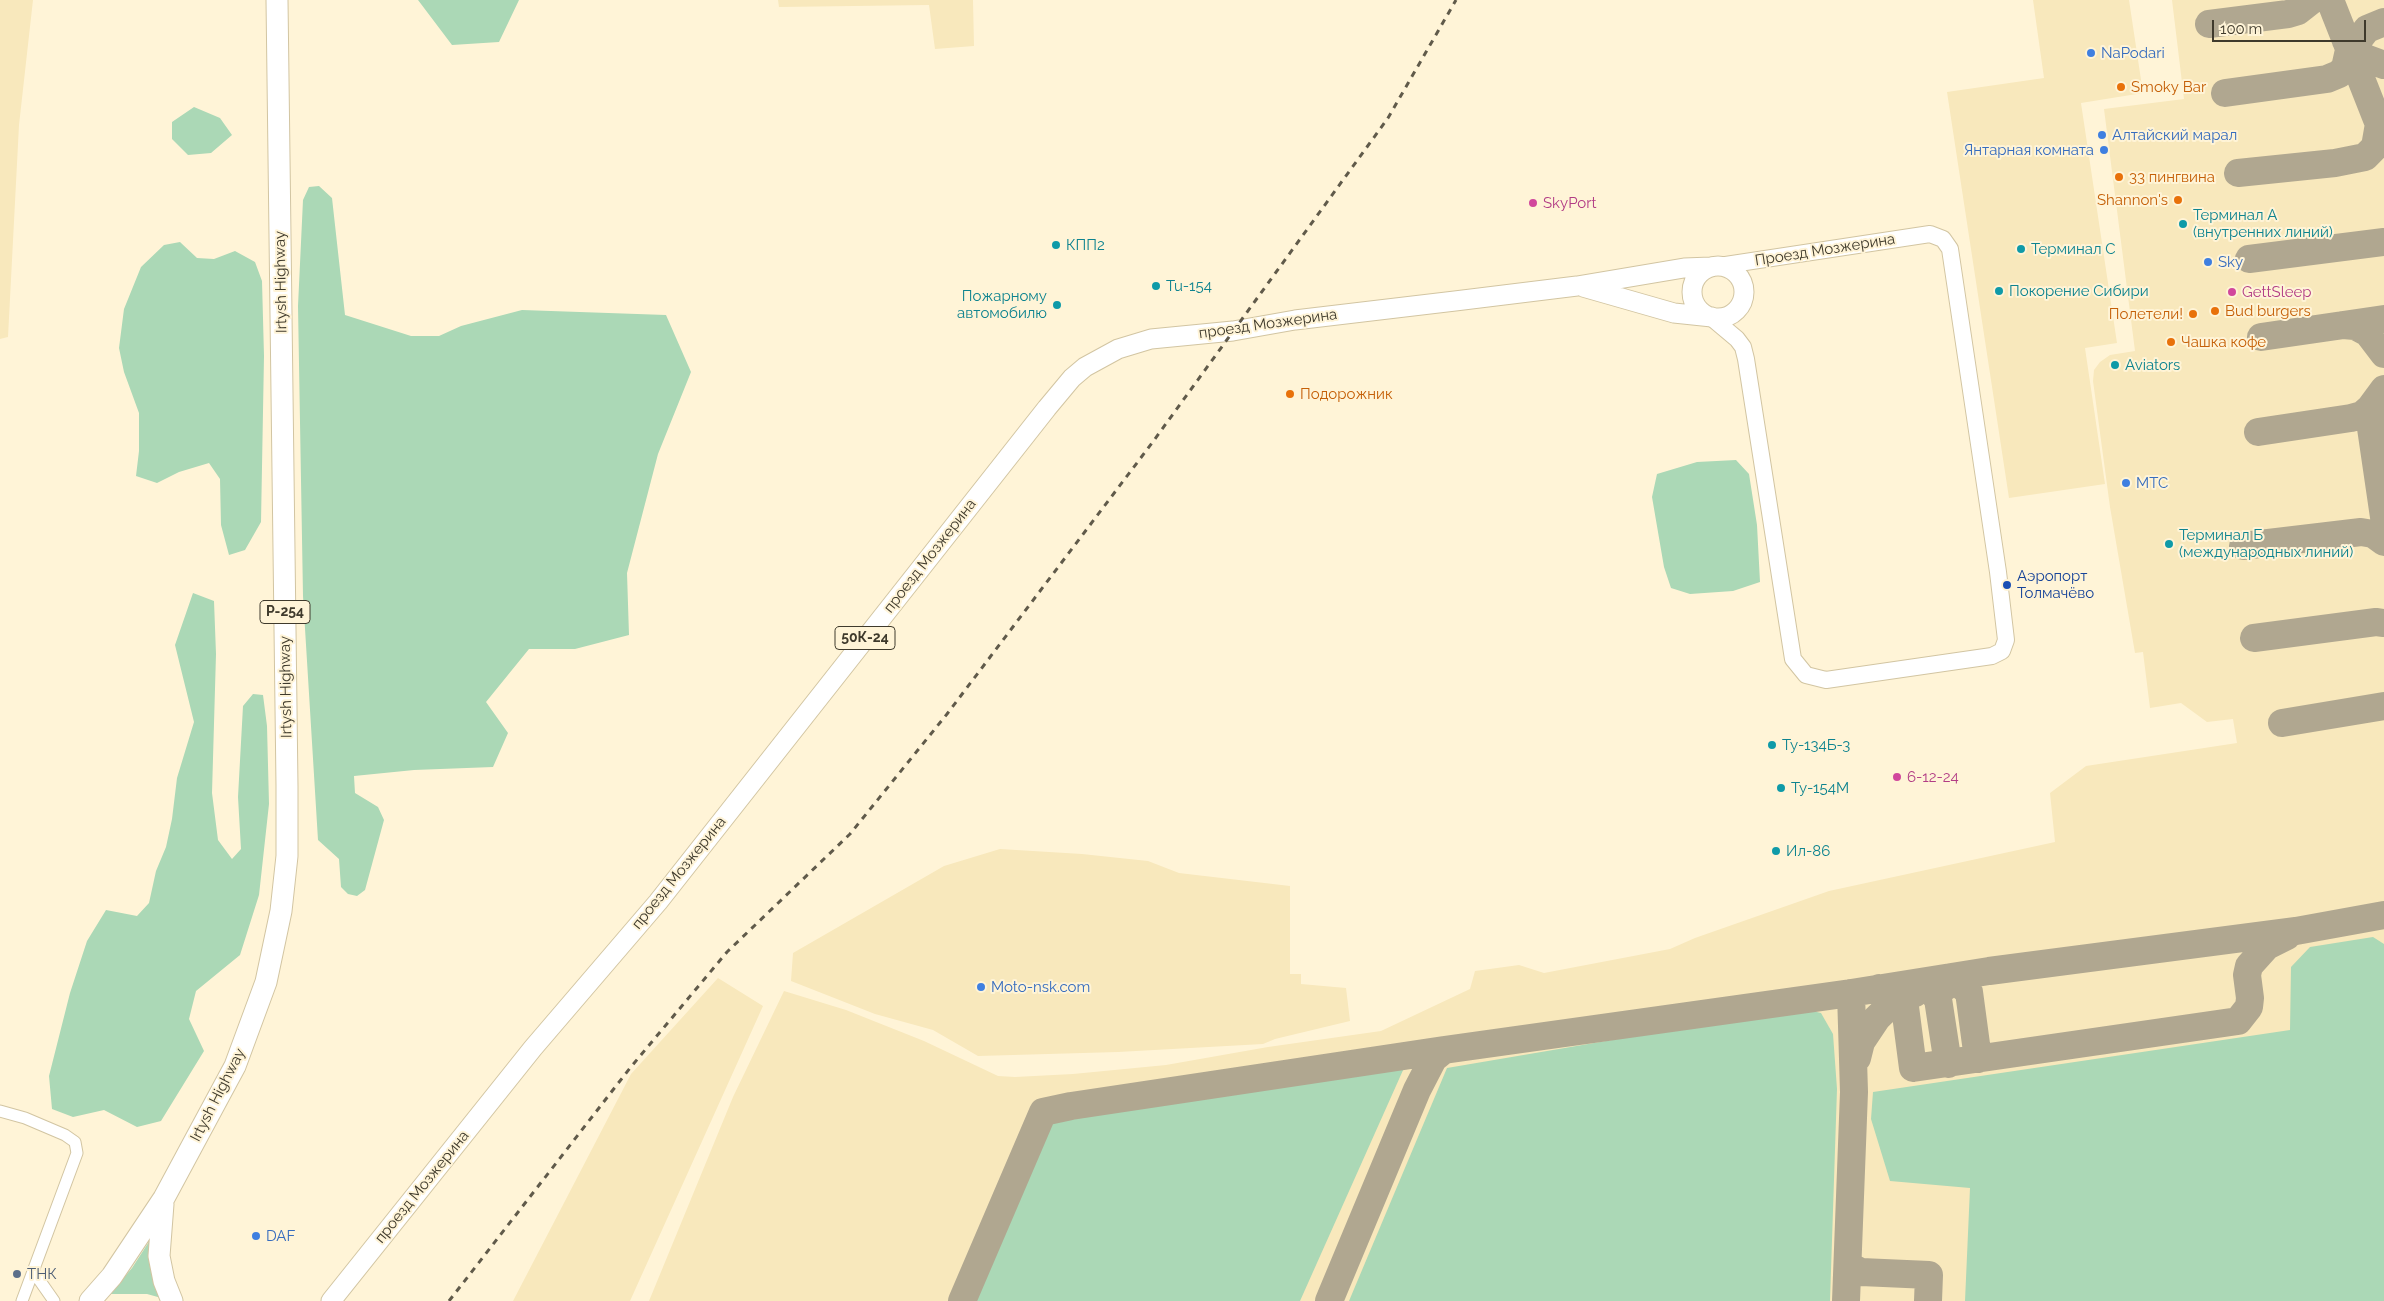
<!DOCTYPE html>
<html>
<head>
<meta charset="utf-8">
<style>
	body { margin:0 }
	#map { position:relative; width:2384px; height:1301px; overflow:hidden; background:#fff4d7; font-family:Raleway,sans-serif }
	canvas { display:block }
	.scale { position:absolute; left:2212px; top:20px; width:154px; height:22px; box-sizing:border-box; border:2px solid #3f3a2c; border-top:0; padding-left:6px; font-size:15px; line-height:18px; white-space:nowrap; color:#3f3a2c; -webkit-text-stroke:4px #fff4d7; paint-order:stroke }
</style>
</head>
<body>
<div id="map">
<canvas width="2384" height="1301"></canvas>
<div class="scale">100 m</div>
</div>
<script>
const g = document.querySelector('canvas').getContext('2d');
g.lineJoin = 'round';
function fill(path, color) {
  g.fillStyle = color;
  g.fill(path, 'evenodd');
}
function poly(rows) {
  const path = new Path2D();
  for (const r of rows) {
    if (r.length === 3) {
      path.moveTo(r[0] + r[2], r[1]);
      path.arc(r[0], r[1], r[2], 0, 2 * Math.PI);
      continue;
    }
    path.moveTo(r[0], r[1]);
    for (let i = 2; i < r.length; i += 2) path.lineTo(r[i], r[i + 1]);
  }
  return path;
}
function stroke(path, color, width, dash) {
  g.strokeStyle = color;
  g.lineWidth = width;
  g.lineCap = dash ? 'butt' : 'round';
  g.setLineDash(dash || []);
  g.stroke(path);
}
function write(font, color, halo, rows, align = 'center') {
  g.font = font + ' Raleway,sans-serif';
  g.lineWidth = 4;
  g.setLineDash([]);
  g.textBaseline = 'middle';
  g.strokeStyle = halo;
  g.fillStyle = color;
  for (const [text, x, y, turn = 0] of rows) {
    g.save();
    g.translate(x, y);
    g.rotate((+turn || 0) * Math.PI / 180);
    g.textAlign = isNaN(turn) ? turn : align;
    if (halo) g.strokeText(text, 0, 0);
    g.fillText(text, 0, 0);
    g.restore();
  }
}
fill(poly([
	[0,0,33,0,19,125,8,337,0,339],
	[778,0,973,0,974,46,935,49,929,5,779,7],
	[2033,0,2129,0,2143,93,2081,103,2117,343,2085,348,2105,484,2009,498,1947,92,2044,78],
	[2172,0,2384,0,2384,1301,649,1301,733,1097,784,991,846,1010,924,1041,998,1076,1015,1077,1073,1074,1166,1065,1268,1047,1381,1031,1470,989,1475,971,1519,965,1544,973,1670,949,1695,938,1829,891,2055,842,2050,793,2086,766,2237,743,2233,719,2207,722,2181,703,2150,708,2143,652,2135,653,2110,507,2093,381,2094,370,2100,362,2110,355,2135,351,2104,109,2184,99],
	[1000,849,1082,854,1148,861,1179,873,1290,886,1290,974,1301,974,1301,984,1346,988,1350,1021,1275,1039,1263,1044,1118,1052,978,1056,933,1030,875,1014,791,981,793,953,944,866],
	[718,978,763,1006,630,1301,513,1301,631,1074]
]), '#f8e8bc');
fill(poly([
	[418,0,519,0,499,42,452,45],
	[194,107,220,118,232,135,211,153,188,155,172,139,172,122],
	[319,186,332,198,345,315,411,336,439,336,461,326,522,310,666,315,691,372,658,454,627,573,629,635,575,649,529,649,486,702,508,733,493,767,414,770,354,776,355,793,378,807,384,820,365,890,357,896,348,894,341,887,339,859,318,840,303,596,298,306,303,200,309,187],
	[180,242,197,258,214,259,235,251,255,262,262,281,264,356,261,522,245,550,229,555,221,525,220,479,209,463,179,472,157,483,136,476,139,451,139,413,124,372,119,348,124,309,141,267,164,245],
	[1736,460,1749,474,1757,525,1760,582,1733,591,1690,594,1671,588,1664,567,1652,497,1657,474,1697,462],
	[193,593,214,601,216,654,212,793,218,840,232,859,241,849,238,797,243,706,253,694,263,695,267,726,269,804,259,895,240,955,196,991,189,1019,204,1051,161,1121,137,1127,104,1110,73,1117,52,1109,49,1076,70,993,87,941,106,910,137,916,149,903,156,871,166,847,172,819,177,778,194,722,175,645],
	[2373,937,2384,944,2384,1301,1965,1301,1970,1188,1890,1181,1871,1119,1873,1092,2290,1030,2291,967,2310,947],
	[1800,1008,1821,1013,1833,1034,1837,1089,1830,1301,1349,1301,1447,1068],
	[1404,1068,1300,1301,974,1301,1053,1116],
	[154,1234,165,1299,147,1294,110,1294,132,1268]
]), '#abd8b6');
stroke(poly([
	[2330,0,2384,137],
	[2209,24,2288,14,2298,11,2312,0],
	[2346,41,2365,58,2384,65],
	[2356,67,2355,51,2360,38,2367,29,2384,22],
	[2225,93,2327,79,2339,74,2345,68,2349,50],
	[2238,173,2335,163,2365,157,2375,147,2379,124],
	[2249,259,2384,242],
	[2343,325,2355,326,2368,333,2384,354],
	[2261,337,2384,319],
	[2384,389,2370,408,2371,428,2384,517],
	[2258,432,2351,418,2362,415,2370,408],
	[2243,546,2361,532,2373,534,2384,542],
	[2254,638,2376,622,2384,623],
	[2282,723,2384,706],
	[1945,987,1951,977,1969,992,1978,1059],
	[1879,988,1905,1007,1913,1068,2238,1021,2249,1007,2250,998,2247,975,2249,966,2267,946,2287,936],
	[1915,993,1923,982,1938,999,1948,1064],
	[1857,1058,1861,1042,1877,1018,1908,988],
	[1848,1262,1851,1267,1861,1272,1929,1275,1928,1301],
	[962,1301,1043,1112,1071,1106,1444,1050],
	[1329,1301,1417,1090,1433,1059,1444,1050,1851,993,1989,971,2296,931,2384,915],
	[1846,1301,1854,1092,1851,993]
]), '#b0a790', 28);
const street = poly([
	[0,1111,25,1118,65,1135,75,1142,77,1153,22,1301],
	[33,1271,54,1301]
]);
const secondary = poly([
	[1712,318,1737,339,1743,347,1746,359,1793,659,1806,675,1826,680,1992,656,2002,651,2006,640,1998,572,1950,249,1943,239,1930,234,1719,266]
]);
const primary = poly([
	[1718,292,26],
	[1583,287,1674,313,1712,317],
	[331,1301,533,1048,658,902,1047,408,1072,378,1085,367,1118,349,1151,339,1233,331,1295,320,1455,301,1577,286,1684,268,1711,267]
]);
const highway = poly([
	[163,1204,159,1256,164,1281,172,1301],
	[90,1301,112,1276,164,1198,235,1066,266,982,281,911,287,856,287,786,277,0]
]);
stroke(street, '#d2c5a2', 13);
stroke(secondary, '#d2c5a2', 18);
stroke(primary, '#d2c5a2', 21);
stroke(highway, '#d2c5a2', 23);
stroke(street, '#fff', 11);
stroke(secondary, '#fff', 16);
stroke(primary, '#fff', 19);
stroke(highway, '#fff', 21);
stroke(poly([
	[449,1301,630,1068,727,952,850,834,947,714,1152,443,1388,118,1456,0]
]), '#605a4a', 3, [6, 6]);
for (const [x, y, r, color] of [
	[2091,53,5,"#3f7fe0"],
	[2121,87,5,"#e8710a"],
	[2102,135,5,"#3f7fe0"],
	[2104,150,5,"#3f7fe0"],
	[2119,177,5,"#e8710a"],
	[2178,200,5,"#e8710a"],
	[1533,203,5,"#d1479c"],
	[2183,224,5,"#0f9aa8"],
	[1056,245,5,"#0f9aa8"],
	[2021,249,5,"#0f9aa8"],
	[2208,262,5,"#3f7fe0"],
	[1156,286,5,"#0f9aa8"],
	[1999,291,5,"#0f9aa8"],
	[2232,292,5,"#d1479c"],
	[1057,305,5,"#0f9aa8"],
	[2215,311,5,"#e8710a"],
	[2193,314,5,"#e8710a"],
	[2171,342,5,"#e8710a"],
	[2115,365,5,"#0f9aa8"],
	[1290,394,5,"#e8710a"],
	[2126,483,5,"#3f7fe0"],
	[2169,544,5,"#0f9aa8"],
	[2007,585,5,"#1a4fb4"],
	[1772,745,5,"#0f9aa8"],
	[1897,777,5,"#d1479c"],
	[1781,788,5,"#0f9aa8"],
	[1776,851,5,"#0f9aa8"],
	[981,987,5,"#3f7fe0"],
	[256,1236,5,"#3f7fe0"],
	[17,1274,5,"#5c6f8a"]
]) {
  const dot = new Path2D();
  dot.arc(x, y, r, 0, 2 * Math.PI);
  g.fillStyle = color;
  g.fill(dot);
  stroke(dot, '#fff4d7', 2);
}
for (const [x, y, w] of [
	[285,612,50],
	[865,638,60]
]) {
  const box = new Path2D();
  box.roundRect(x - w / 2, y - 11.5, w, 23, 4);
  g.fillStyle = '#fff4d7';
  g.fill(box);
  stroke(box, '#3f3a2c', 1);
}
write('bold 14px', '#3f3a2c', null, [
	["Р-254",285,612],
	["50К-24",865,638]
]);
write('15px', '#366cbe', '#fff4d7', [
	["NaPodari",2101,53],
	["Алтайский марал",2112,135],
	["Янтарная комната",2094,150,"right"],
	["Sky",2218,262],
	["МТС",2136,483],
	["Moto-nsk.com",991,987],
	["DAF",266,1236]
], 'left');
write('15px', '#c56008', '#fff4d7', [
	["Smoky Bar",2131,87],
	["33 пингвина",2129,177],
	["Shannon's",2168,200,"right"],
	["Bud burgers",2225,311],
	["Полетели!",2183,314,"right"],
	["Чашка кофе",2181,342],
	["Подорожник",1300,394]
], 'left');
write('15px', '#b23c85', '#fff4d7', [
	["SkyPort",1543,203],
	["GettSleep",2242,292],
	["6-12-24",1907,777]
], 'left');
write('15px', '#0d838f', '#fff4d7', [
	["Терминал А",2193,215],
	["(внутренних линий)",2193,232],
	["КПП2",1066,245],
	["Терминал С",2031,249],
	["Tu-154",1166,286],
	["Покорение Сибири",2009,291],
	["Пожарному",1047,296,"right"],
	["автомобилю",1047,313,"right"],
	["Aviators",2125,365],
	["Терминал Б",2179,535],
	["(международных линий)",2179,552],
	["Ту-134Б-3",1782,745],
	["Ту-154М",1791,788],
	["Ил-86",1786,851]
], 'left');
write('15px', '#3f3a2c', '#fff4d7', [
	["Проезд Мозжерина",1825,250,-9],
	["Irtysh Highway",281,282,-91],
	["проезд Мозжерина",1268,324,-8],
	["проезд Мозжерина",930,556,-52],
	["Irtysh Highway",286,687,-91],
	["проезд Мозжерина",679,873,-51],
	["Irtysh Highway",218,1095,-63],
	["проезд Мозжерина",422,1187,-51]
]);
write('15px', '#164399', '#fff4d7', [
	["Аэропорт",2017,576],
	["Толмачёво",2017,593]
], 'left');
write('15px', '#4e5e75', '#fff4d7', [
	["ТНК",27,1274]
], 'left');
</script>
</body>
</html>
